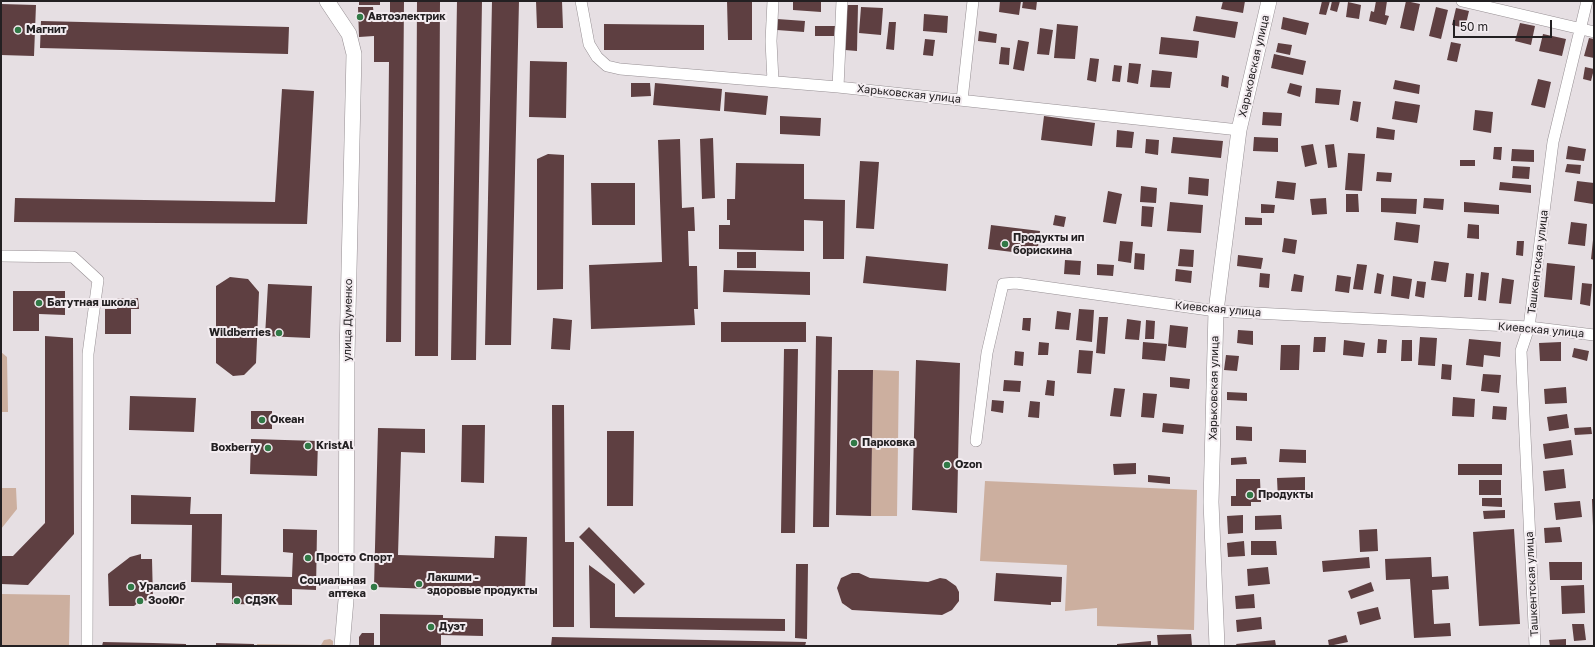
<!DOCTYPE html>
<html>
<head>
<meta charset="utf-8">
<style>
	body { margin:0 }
	#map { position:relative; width:1595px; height:647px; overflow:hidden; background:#e6dfe3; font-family:"Golos Text",sans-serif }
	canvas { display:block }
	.frame { position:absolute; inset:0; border:2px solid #232022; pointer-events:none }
	.scale { position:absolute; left:1453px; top:20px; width:99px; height:18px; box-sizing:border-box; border:2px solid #232022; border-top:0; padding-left:5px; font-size:12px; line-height:14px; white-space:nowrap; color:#232022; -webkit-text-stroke:3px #f3ecf0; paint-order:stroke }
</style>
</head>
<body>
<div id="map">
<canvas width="1595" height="647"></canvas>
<div class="frame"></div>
<div class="scale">50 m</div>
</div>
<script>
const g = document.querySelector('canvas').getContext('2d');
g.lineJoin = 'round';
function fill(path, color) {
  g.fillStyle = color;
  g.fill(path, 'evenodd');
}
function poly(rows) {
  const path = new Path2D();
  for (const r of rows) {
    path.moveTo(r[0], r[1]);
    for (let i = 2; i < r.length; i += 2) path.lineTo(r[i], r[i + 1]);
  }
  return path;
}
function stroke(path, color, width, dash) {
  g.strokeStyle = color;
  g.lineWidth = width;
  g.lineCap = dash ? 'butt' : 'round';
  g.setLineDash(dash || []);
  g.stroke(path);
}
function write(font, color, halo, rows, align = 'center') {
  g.font = font + ' "Golos Text",sans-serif';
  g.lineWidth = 4;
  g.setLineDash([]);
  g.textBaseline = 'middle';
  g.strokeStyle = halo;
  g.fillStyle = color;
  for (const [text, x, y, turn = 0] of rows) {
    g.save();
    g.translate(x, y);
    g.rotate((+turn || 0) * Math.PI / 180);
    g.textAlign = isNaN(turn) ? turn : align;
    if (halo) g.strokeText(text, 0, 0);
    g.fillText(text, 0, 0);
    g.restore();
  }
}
fill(poly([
	[1,352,7,357,8,412,1,412],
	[873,370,899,371,897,516,871,516],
	[985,481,1197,490,1194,630,1097,626,1097,608,1065,611,1067,565,980,561],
	[1,488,16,488,17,509,1,529],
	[1,594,70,595,69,646,1,646],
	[330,639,333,641,333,646,257,646,257,644,321,645,324,640]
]), '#ccaf9f');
fill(poly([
	[359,1,380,1,380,5,359,5],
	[390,1,404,1,401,342,386,342,389,62,374,62,374,36,359,37,358,7,373,7,374,16,390,16],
	[417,1,440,1,438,356,415,356],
	[457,1,482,1,476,360,451,360],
	[492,1,519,1,511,345,485,345],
	[536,1,562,1,563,28,537,28],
	[727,1,752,1,752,40,728,40],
	[793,1,821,1,821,12,793,10],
	[1000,1,1021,1,1019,15,999,12],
	[1023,1,1037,1,1036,10,1022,8],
	[1223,1,1245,1,1243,13,1221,9],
	[1322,1,1330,1,1326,15,1319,14],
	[1332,1,1340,1,1337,12,1330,10],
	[1376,1,1387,1,1385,15,1389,16,1386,25,1369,21,1371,11,1374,12],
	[1406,1,1420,4,1414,31,1400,28],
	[1348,2,1361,5,1359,19,1346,17],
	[1,4,36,5,34,56,1,55],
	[846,5,858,5,857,51,845,50],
	[861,7,883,8,881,35,859,33],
	[1436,7,1448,10,1441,39,1429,36],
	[1456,8,1469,11,1465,28,1452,25],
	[924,14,948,16,947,33,923,31],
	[1196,16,1238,22,1235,38,1193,31],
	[1283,17,1309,23,1306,35,1281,29],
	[777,19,805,21,804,32,777,30],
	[41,21,289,27,288,54,40,48],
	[889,22,896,22,894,50,886,49],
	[1520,23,1535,26,1531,45,1515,41],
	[604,24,704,25,704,50,604,50],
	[1057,24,1078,26,1075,59,1054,58],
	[815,26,835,26,834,36,815,36],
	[1040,28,1053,30,1049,55,1037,54],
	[979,31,997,34,996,43,978,41],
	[1543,34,1566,39,1562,56,1539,51],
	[1161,37,1199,41,1197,58,1159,54],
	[1589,38,1594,39,1594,58,1584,56],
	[925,39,935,40,933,56,923,55],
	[1018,40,1029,42,1024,71,1013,69],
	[1451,42,1461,44,1457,62,1447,60],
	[1278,43,1292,45,1290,55,1276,52],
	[1001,47,1010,48,1009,65,999,64],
	[1274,54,1306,61,1303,75,1271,68],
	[1090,58,1099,59,1096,82,1087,80],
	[530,61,567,62,566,118,529,117],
	[1129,63,1141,64,1138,84,1127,82],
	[1114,65,1122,66,1120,82,1112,81],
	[1585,67,1594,69,1591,81,1583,79],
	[1152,70,1172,72,1170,88,1150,87],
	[1222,75,1229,77,1228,88,1221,86],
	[1538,79,1551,82,1545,108,1531,105],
	[1395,80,1420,85,1419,94,1393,89],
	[631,83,650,83,651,96,631,97],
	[655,83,722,89,720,111,653,105],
	[1290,83,1302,86,1300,97,1287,93],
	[1316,88,1341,90,1339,105,1315,103],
	[282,89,314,91,307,224,14,222,15,198,275,202],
	[725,92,768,96,766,115,724,111],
	[1353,101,1361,102,1358,122,1350,120],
	[1395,101,1420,105,1417,123,1392,119],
	[1475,110,1493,112,1491,133,1473,130],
	[1263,112,1282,113,1281,126,1262,125],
	[780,116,821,118,820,136,780,134],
	[1044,116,1095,123,1092,146,1041,140],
	[1377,127,1395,130,1394,140,1376,138],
	[1117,130,1134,132,1132,148,1116,147],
	[1173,137,1223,141,1221,158,1171,153],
	[1254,137,1278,138,1278,152,1253,151],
	[713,138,715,198,702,199,700,139],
	[680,139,682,208,694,207,695,231,688,231,689,266,697,266,698,309,694,309,695,325,591,329,589,265,662,262,658,140],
	[1146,139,1159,140,1158,155,1145,153],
	[1313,144,1317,164,1305,167,1301,146],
	[1334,144,1337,167,1328,168,1325,145],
	[1568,146,1586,149,1584,161,1566,159],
	[1494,147,1502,147,1501,160,1493,159],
	[1512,149,1534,150,1534,162,1511,161],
	[1348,153,1365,154,1362,191,1345,190],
	[548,154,564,155,563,289,537,290,537,159],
	[1460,160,1475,160,1475,166,1460,166],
	[860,161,879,162,874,229,856,228],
	[736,163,804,164,804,199,845,200,844,259,823,259,823,221,804,220,804,251,719,249,719,225,730,225,730,220,727,220,727,199,735,199],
	[1567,164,1581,165,1580,174,1565,172],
	[1513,166,1530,167,1529,179,1512,178],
	[1377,172,1392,173,1391,182,1376,181],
	[1189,177,1209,179,1208,196,1188,194],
	[1277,181,1296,183,1294,200,1275,198],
	[1577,181,1594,183,1593,204,1574,201],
	[1500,182,1531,185,1531,193,1499,190],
	[591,183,635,183,635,225,592,225],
	[1141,186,1157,188,1156,203,1140,202],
	[1108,191,1122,194,1116,224,1103,222],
	[1346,194,1358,194,1359,212,1346,212],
	[1326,198,1327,214,1312,215,1310,199],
	[1381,198,1417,199,1416,214,1381,212],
	[1424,198,1444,199,1443,210,1423,208],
	[1170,202,1203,205,1201,233,1167,231],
	[1464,202,1499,205,1499,214,1464,212],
	[1261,204,1275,205,1274,213,1261,213],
	[1142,206,1154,207,1152,227,1141,226],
	[1055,215,1066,217,1064,227,1053,225],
	[1245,217,1262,218,1262,225,1245,225],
	[1396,222,1420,225,1418,243,1394,240],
	[1571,222,1587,224,1585,246,1568,244],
	[1468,224,1479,225,1479,239,1467,238],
	[991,225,1040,231,1037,255,988,249],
	[1284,238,1297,240,1295,254,1282,252],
	[1593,240,1594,240,1594,260,1591,259],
	[1120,241,1133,242,1131,263,1118,261],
	[1517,241,1524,241,1523,256,1516,255],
	[1180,249,1194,250,1193,267,1178,266],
	[737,252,756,252,756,268,737,268],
	[1135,253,1145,254,1144,270,1134,269],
	[1238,255,1263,258,1261,269,1237,266],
	[866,256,948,264,946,291,863,283],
	[1065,260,1081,261,1080,275,1064,274],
	[1434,261,1449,263,1446,282,1431,280],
	[1547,263,1575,266,1572,300,1544,297],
	[1097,264,1114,265,1113,276,1097,275],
	[1357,264,1367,265,1363,290,1353,289],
	[1176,269,1192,271,1191,283,1175,281],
	[724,270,810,272,810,295,723,292],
	[1481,272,1489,273,1486,301,1478,300],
	[1260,273,1270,274,1269,288,1259,287],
	[1377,273,1384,275,1381,294,1374,293],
	[1466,273,1474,274,1472,297,1464,297],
	[1294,274,1304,276,1302,292,1291,291],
	[1337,275,1351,277,1349,293,1335,291],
	[1393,276,1412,279,1409,299,1391,296],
	[230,277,248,279,259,292,256,363,244,375,233,376,216,363,216,286],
	[1502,278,1514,280,1511,304,1499,303],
	[1417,281,1426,282,1424,298,1415,296],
	[1582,283,1592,284,1590,306,1580,304],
	[268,284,312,286,310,338,265,336],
	[13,291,65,291,65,315,39,314,39,331,13,331],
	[117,298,138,298,139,309,131,309,131,334,105,334,105,309,117,309],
	[1079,309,1094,310,1092,342,1076,340],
	[1057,311,1071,313,1069,330,1055,329],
	[1099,317,1108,317,1105,354,1096,353],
	[553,318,572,320,570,350,551,349],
	[1023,318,1031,318,1030,331,1022,330],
	[1127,319,1141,321,1139,340,1125,339],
	[1146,320,1155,321,1154,339,1145,339],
	[721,322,806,322,806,342,721,342],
	[1170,325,1188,327,1186,348,1168,346],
	[1238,330,1253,331,1253,345,1237,343],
	[45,336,73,338,74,534,28,585,1,584,1,556,13,556,45,523],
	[816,336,832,337,829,527,813,527],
	[1314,337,1326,337,1325,352,1313,352],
	[1420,337,1437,338,1435,366,1418,365],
	[1378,339,1387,340,1386,353,1377,353],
	[1469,339,1501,342,1500,357,1484,355,1483,367,1466,365],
	[1344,340,1365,343,1363,357,1343,355],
	[1402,340,1412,340,1412,361,1401,361],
	[1039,342,1049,343,1048,355,1038,355],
	[1143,342,1167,344,1165,361,1142,359],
	[1561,342,1561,361,1540,361,1539,343],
	[1281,345,1300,345,1299,370,1280,370],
	[1574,348,1589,351,1587,361,1572,357],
	[784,349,798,349,795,533,781,533],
	[1079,350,1093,351,1091,374,1077,373],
	[1015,351,1024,352,1023,366,1014,365],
	[1226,355,1239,356,1237,371,1224,370],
	[916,360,960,363,957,513,912,510],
	[1442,364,1452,365,1451,380,1441,379],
	[838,370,873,370,871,516,836,515],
	[1483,374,1501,375,1499,393,1481,391],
	[1170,377,1190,379,1189,389,1170,387],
	[1004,380,1021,381,1020,392,1003,391],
	[1047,380,1055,381,1054,396,1045,395],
	[1566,387,1567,403,1545,404,1544,389],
	[1114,388,1125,389,1121,417,1110,416],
	[1227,392,1247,393,1247,401,1227,400],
	[1143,393,1157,394,1154,418,1141,417],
	[130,396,196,398,194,432,129,430],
	[1453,397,1475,399,1474,417,1452,416],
	[992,400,1004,401,1003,413,991,411],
	[1030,401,1040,402,1039,418,1028,417],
	[552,405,564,405,565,542,574,542,574,627,553,627],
	[1493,406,1507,407,1506,420,1492,419],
	[251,411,272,411,272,429,251,429],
	[1567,414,1569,428,1549,431,1547,417],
	[1163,423,1184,425,1183,434,1162,432],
	[462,425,485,425,484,483,461,482],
	[1236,426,1252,427,1252,441,1236,440],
	[1591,427,1592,434,1575,435,1574,428],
	[378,428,425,429,425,453,401,452,398,555,494,558,495,536,527,537,525,592,374,587],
	[607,431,634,431,633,506,607,506],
	[251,439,318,441,317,476,250,474],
	[1571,440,1573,455,1545,459,1543,444],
	[1280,449,1306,450,1306,463,1279,462],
	[1246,457,1247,464,1231,465,1231,458],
	[1136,463,1136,474,1114,475,1113,464],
	[1458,464,1502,464,1502,475,1458,475],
	[1564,469,1566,488,1545,491,1543,471],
	[1148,475,1170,477,1170,484,1148,482],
	[1305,477,1305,500,1278,500,1277,478],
	[1236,479,1260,479,1261,502,1251,502,1251,506,1231,506,1231,496,1236,496],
	[1479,480,1501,480,1501,495,1479,495],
	[131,495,191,497,190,514,222,514,221,575,292,577,293,553,283,552,283,529,317,530,316,590,292,589,292,605,232,604,232,583,191,582,192,525,131,524],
	[1482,498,1502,498,1502,507,1482,506],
	[1592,499,1594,499,1594,526,1593,526],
	[1580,501,1582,517,1556,520,1554,503],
	[1505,510,1505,518,1484,519,1483,511],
	[1243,515,1243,533,1228,534,1227,516],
	[1281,515,1282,529,1255,530,1255,516],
	[589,527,645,584,634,594,579,537],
	[1560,527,1562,542,1545,543,1544,528],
	[1377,529,1378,551,1360,552,1359,530],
	[1514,529,1520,624,1479,626,1473,532],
	[1244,541,1245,556,1228,557,1227,543],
	[1251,541,1276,541,1277,555,1251,555],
	[141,554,141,559,152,559,153,600,140,601,134,606,109,606,108,574,130,557],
	[1369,557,1370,568,1323,572,1322,561],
	[1431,557,1432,577,1448,576,1449,589,1432,590,1434,624,1450,623,1451,636,1414,638,1410,579,1386,580,1385,559],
	[1549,562,1582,562,1582,580,1550,580],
	[796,564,808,564,807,639,795,638],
	[589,565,615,584,615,617,785,619,785,631,590,628],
	[1268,567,1270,584,1248,586,1247,569],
	[852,573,859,573,870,578,928,582,940,578,946,579,956,586,959,592,959,601,952,610,942,615,852,610,842,603,837,588,841,578],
	[996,573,1062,577,1061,602,1051,602,1051,605,994,601],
	[1371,582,1374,591,1351,599,1348,591],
	[1584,585,1585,613,1562,614,1561,586],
	[1254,594,1255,608,1236,609,1235,596],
	[1378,607,1381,619,1360,625,1357,612],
	[380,614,443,615,443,618,483,619,483,636,441,635,441,646,380,646],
	[1261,617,1262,629,1237,632,1236,620],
	[1572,624,1584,624,1586,640,1574,641],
	[362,633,374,633,374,646,359,646,359,637],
	[1191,634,1192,646,1158,646,1157,635],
	[1346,635,1348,642,1329,646,1328,640],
	[552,637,806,642,805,646,551,646],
	[1566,639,1566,646,1550,646,1549,640],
	[1275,640,1276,646,1237,646,1236,644],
	[1151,641,1151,646,1117,646,1117,644],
	[103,642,153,643,186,644,186,646,102,646],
	[216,643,254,644,254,646,216,646]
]), '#5e3f41');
const street = poly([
	[581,1,589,44,597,57,607,66,620,69,838,87,1239,130],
	[773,1,771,41,773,81],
	[1462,1,1594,32],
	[838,87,842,1],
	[962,100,973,1],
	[1,256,73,257,98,280,88,354,87,646],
	[976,441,987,353,1003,284,1016,283,1216,311,1529,327,1594,335],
	[1535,646,1521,351,1529,327,1553,142,1587,1]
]);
const secondary = poly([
	[327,1,349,34,354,54,347,356,346,600,342,646],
	[1217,646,1211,502,1216,311,1239,130,1269,1]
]);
stroke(street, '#968f93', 12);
stroke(secondary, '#968f93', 16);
stroke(street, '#fff', 11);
stroke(secondary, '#fff', 15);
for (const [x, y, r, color] of [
	[360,17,4,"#317946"],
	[18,30,4,"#317946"],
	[1005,244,4,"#317946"],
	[39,303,4,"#317946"],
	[279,333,4,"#317946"],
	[262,420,4,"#317946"],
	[854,443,4,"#317946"],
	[308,446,4,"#317946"],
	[268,448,4,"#317946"],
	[947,465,4,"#317946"],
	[1250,495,4,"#317946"],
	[308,558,4,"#317946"],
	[419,584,4,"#317946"],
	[131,587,4,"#317946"],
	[374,587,4,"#317946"],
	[140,601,4,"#317946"],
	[237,601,4,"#317946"],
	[431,627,4,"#317946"]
]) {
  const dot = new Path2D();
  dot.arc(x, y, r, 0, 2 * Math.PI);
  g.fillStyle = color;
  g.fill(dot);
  stroke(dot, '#f3ecf0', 1.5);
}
write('bold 11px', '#232022', '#f3ecf0', [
	["Автоэлектрик",368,17],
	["Магнит",26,30],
	["Продукты ип",1013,238],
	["борискина",1013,251],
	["Батутная школа",47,303],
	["Wildberries",271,333,"right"],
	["Океан",270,420],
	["Парковка",862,443],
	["KristAl",316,446],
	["Boxberry",260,448,"right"],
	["Ozon",955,465],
	["Продукты",1258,495],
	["Просто Спорт",316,558],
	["Лакшми -",427,578],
	["здоровые продукты",427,591],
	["Социальная",366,581,"right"],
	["аптека",366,594,"right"],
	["Уралсиб",139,587],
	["ЗооЮг",148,601],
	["СДЭК",245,601],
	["Дуэт",439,627]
], 'left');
write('11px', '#232022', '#f3ecf0', [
	["Харьковская улица",1254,66,-77],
	["Харьковская улица",909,94,6],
	["Ташкентская улица",1538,262,-83],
	["Киевская улица",1218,309,5],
	["улица Думенко",348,320,-89],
	["Киевская улица",1541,330,5],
	["Харьковская улица",1214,388,-89],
	["Ташкентская улица",1532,584,-93]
]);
</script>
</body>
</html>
